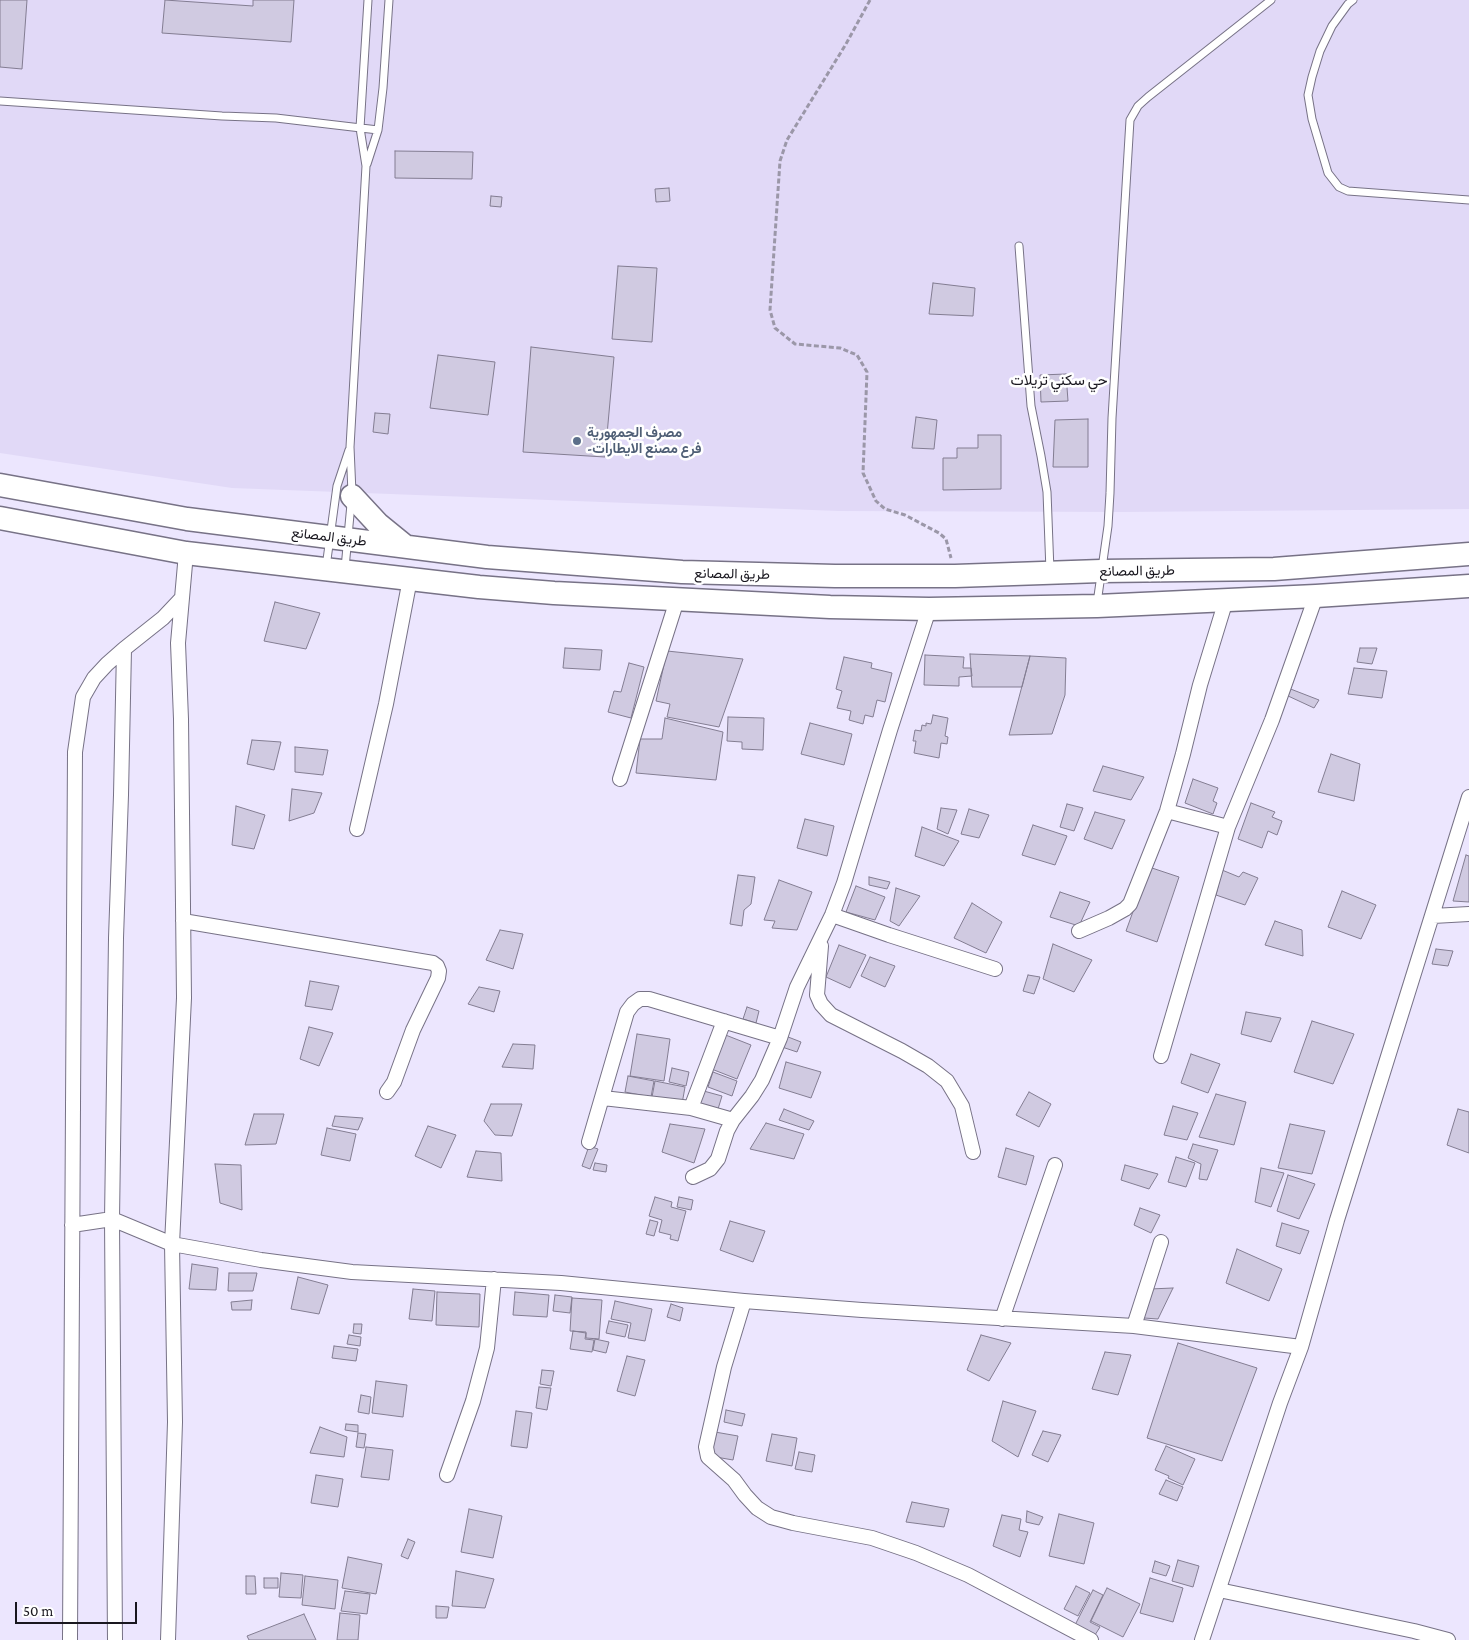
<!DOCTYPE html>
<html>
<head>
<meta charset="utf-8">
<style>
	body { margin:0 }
	#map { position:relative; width:1469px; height:1640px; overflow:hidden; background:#ece6fe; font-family:"Crimson Pro",serif }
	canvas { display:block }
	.scale { position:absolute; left:15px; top:1602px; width:122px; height:22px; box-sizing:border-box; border:2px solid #19171f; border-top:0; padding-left:6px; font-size:15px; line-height:18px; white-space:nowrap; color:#19171f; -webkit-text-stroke:4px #fff; paint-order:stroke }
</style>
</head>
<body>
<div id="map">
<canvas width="1469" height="1640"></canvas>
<div class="scale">50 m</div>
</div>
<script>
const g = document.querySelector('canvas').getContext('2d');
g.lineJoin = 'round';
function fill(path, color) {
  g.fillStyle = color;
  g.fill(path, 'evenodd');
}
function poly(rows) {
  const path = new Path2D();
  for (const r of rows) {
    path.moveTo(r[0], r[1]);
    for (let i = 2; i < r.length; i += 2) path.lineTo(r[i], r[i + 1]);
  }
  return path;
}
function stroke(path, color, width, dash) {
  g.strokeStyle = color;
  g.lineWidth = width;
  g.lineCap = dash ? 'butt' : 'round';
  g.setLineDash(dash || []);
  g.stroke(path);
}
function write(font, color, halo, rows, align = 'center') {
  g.font = font + ' "Crimson Pro",Vazirmatn,serif';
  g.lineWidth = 5;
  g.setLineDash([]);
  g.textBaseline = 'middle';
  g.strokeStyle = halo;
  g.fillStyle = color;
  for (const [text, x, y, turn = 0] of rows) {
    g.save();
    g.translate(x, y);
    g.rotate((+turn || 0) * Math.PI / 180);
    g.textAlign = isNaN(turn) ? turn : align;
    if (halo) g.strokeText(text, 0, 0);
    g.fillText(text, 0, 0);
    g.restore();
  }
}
fill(poly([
	[0,0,1469,0,1469,509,1124,512,839,511,232,488,0,453]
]), '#e1d9f7');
const building = poly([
	[0,0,27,0,22,69,0,67,0,0],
	[165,0,253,6,253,0,294,0,291,42,162,33,165,0],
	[395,151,473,152,472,179,395,178,395,151],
	[669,188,670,201,656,202,655,189,669,188],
	[491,196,502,197,501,207,490,206,491,196],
	[618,266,657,268,652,342,612,339,618,266],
	[933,283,975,288,973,316,929,314,933,283],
	[531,347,614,357,605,457,523,452,531,347],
	[438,355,495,362,488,415,430,408,438,355],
	[1066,374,1068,401,1041,402,1040,375,1066,374],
	[375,413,390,414,388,434,373,432,375,413],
	[916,417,937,420,934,449,912,448,916,417],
	[1088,419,1088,467,1053,467,1055,420,1088,419],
	[978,435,1001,435,1001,489,943,490,943,458,957,458,957,448,978,448,978,435],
	[275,602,320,613,306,649,264,641,275,602],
	[565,648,602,650,600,670,563,668,565,648],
	[1360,648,1377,648,1372,664,1357,662,1360,648],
	[667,651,743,659,719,727,667,717,670,704,656,701,667,651],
	[970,654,1030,656,1022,687,972,687,970,654],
	[925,655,964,657,963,668,971,668,972,676,959,677,959,686,924,685,925,655],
	[1030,656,1066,658,1065,695,1052,734,1009,735,1030,656],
	[844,657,872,663,871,668,892,673,885,702,877,700,873,717,865,715,863,724,849,720,851,711,837,708,842,691,836,689,844,657],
	[629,663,644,667,631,718,608,712,614,691,621,692,629,663],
	[1354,668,1387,671,1382,698,1348,694,1354,668],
	[1288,688,1319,700,1314,708,1286,695,1288,688],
	[933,715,948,718,945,736,948,737,947,744,941,743,939,758,914,753,916,741,913,741,915,730,921,731,922,725,926,726,926,723,931,724,933,715],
	[728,717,764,718,763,750,742,749,742,742,727,741,728,717],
	[665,718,723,732,716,780,636,773,640,739,662,739,665,718],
	[810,723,852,734,844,765,801,754,810,723],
	[252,740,281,742,274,770,247,764,252,740],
	[295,747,328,750,323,775,295,772,295,747],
	[1331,754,1360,764,1354,801,1318,792,1331,754],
	[1103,766,1144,777,1131,800,1093,791,1103,766],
	[1193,779,1218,788,1213,801,1217,803,1213,814,1185,803,1193,779],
	[292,789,322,793,314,813,289,821,292,789],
	[1251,803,1275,812,1272,817,1282,821,1277,835,1268,831,1262,848,1238,839,1251,803],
	[1067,804,1083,808,1074,831,1060,827,1067,804],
	[236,806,265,815,254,849,232,845,236,806],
	[941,808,957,810,948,834,937,829,941,808],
	[969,809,989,815,979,838,961,834,969,809],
	[1095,812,1125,820,1112,849,1084,839,1095,812],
	[805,819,834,826,827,856,797,848,805,819],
	[1033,825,1067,836,1055,865,1022,855,1033,825],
	[922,827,959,841,944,866,915,856,922,827],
	[1466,855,1469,856,1469,902,1453,901,1466,855],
	[1149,867,1179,877,1157,942,1126,931,1149,867],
	[1222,870,1239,877,1243,872,1258,878,1245,905,1216,895,1222,870],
	[738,875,755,877,751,904,744,910,742,926,730,924,738,875],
	[869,877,890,882,887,889,869,885,869,877],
	[779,880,812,892,797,930,772,928,775,921,764,920,779,880],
	[856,886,885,897,875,920,846,912,856,886],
	[896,888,920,896,899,926,890,921,896,888],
	[1342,891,1376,905,1361,939,1328,927,1342,891],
	[1060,892,1090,902,1079,926,1050,917,1060,892],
	[972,903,1002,922,986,953,954,938,972,903],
	[1275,921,1302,930,1303,956,1265,945,1275,921],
	[500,930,523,934,513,969,486,960,500,930],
	[1053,944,1092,960,1074,992,1043,979,1053,944],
	[839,945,866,955,850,988,826,977,839,945],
	[1436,949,1453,951,1448,966,1432,964,1436,949],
	[870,957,895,966,885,987,861,976,870,957],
	[1028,975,1040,977,1034,994,1023,991,1028,975],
	[310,981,339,986,332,1010,305,1006,310,981],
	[479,987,500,991,494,1012,468,1004,479,987],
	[747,1007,759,1011,756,1023,743,1019,747,1007],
	[1246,1012,1281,1018,1271,1042,1241,1034,1246,1012],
	[1312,1021,1354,1034,1333,1084,1294,1072,1312,1021],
	[309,1027,333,1033,319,1066,300,1059,309,1027],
	[637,1034,670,1039,664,1081,630,1076,637,1034],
	[723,1034,751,1045,737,1079,709,1068,723,1034],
	[783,1035,801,1042,797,1052,779,1046,783,1035],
	[513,1044,535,1045,533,1069,502,1067,513,1044],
	[1191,1054,1220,1064,1208,1093,1181,1083,1191,1054],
	[786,1062,821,1072,811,1098,779,1088,786,1062],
	[672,1068,689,1072,686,1086,669,1082,672,1068],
	[713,1072,737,1081,732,1096,708,1087,713,1072],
	[628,1076,654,1081,651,1097,625,1092,628,1076],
	[655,1081,685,1087,682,1104,652,1097,655,1081],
	[700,1090,722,1096,718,1109,696,1103,700,1090],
	[1029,1092,1051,1104,1039,1127,1016,1115,1029,1092],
	[1216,1094,1246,1102,1234,1145,1199,1137,1216,1094],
	[491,1104,522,1104,512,1136,495,1135,484,1121,491,1104],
	[1173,1106,1198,1113,1187,1140,1164,1135,1173,1106],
	[784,1109,814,1121,809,1130,779,1120,784,1109],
	[1458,1109,1469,1112,1469,1153,1447,1145,1458,1109],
	[254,1114,284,1114,276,1144,245,1145,254,1114],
	[335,1116,363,1118,358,1130,332,1126,335,1116],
	[766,1123,804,1134,794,1159,750,1149,766,1123],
	[670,1124,705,1129,694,1163,662,1152,670,1124],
	[1290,1124,1325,1131,1312,1174,1278,1168,1290,1124],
	[428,1126,456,1135,441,1168,415,1156,428,1126],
	[327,1128,356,1134,350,1161,321,1155,327,1128],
	[1193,1144,1218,1150,1207,1180,1199,1179,1201,1164,1188,1158,1193,1144],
	[589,1146,598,1149,590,1169,582,1166,589,1146],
	[1006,1148,1034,1156,1026,1185,998,1177,1006,1148],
	[476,1151,501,1153,502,1181,467,1177,476,1151],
	[1176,1157,1195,1163,1186,1187,1168,1182,1176,1157],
	[595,1163,607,1165,606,1172,593,1170,595,1163],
	[215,1164,241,1165,242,1210,220,1203,215,1164],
	[1125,1165,1158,1174,1149,1189,1121,1180,1125,1165],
	[1261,1168,1284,1173,1271,1207,1255,1202,1261,1168],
	[1288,1175,1315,1184,1299,1219,1277,1211,1288,1175],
	[655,1197,672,1202,671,1207,686,1211,678,1241,670,1239,671,1235,659,1232,662,1220,649,1216,655,1197],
	[679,1197,693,1200,691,1210,677,1207,679,1197],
	[1140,1208,1160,1215,1151,1233,1134,1225,1140,1208],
	[650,1220,658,1222,654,1236,646,1234,650,1220],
	[730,1221,765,1231,753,1262,720,1250,730,1221],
	[1282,1223,1309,1231,1300,1254,1276,1246,1282,1223],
	[1237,1249,1282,1269,1269,1301,1226,1283,1237,1249],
	[192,1264,218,1268,216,1290,189,1289,192,1264],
	[229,1273,257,1273,253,1291,228,1291,229,1273],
	[298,1277,328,1285,319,1314,291,1309,298,1277],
	[1173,1288,1158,1319,1144,1318,1150,1289,1173,1288],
	[413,1289,435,1291,432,1321,409,1319,413,1289],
	[437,1292,480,1294,479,1327,436,1325,437,1292],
	[515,1292,549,1295,547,1317,513,1315,515,1292],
	[555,1295,572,1297,570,1313,553,1311,555,1295],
	[572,1298,602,1300,599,1339,586,1338,586,1332,570,1331,572,1298],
	[252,1300,251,1310,232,1310,231,1302,252,1300],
	[615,1301,652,1309,645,1341,628,1338,631,1323,611,1319,615,1301],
	[671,1304,683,1308,680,1321,667,1317,671,1304],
	[609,1321,628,1325,625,1337,606,1333,609,1321],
	[354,1324,362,1324,361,1334,353,1333,354,1324],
	[573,1331,586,1333,585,1339,594,1340,592,1352,570,1349,573,1331],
	[349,1335,361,1337,360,1346,347,1344,349,1335],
	[981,1335,1011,1343,989,1381,967,1370,981,1335],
	[595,1339,609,1342,606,1353,593,1350,595,1339],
	[1178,1343,1257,1368,1222,1461,1147,1438,1178,1343],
	[334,1346,358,1349,356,1361,332,1358,334,1346],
	[1105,1352,1131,1355,1118,1395,1092,1389,1105,1352],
	[627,1356,645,1360,635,1396,617,1391,627,1356],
	[542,1370,554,1371,551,1386,540,1384,542,1370],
	[376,1381,407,1385,403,1417,372,1413,376,1381],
	[539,1387,551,1388,547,1410,536,1408,539,1387],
	[361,1395,371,1397,369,1414,358,1412,361,1395],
	[1003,1401,1036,1411,1018,1457,992,1441,1003,1401],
	[726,1410,745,1414,742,1426,724,1422,726,1410],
	[516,1411,532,1413,527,1448,511,1446,516,1411],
	[346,1424,358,1425,358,1432,345,1430,346,1424],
	[320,1427,347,1437,344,1457,310,1453,320,1427],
	[1043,1431,1061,1435,1048,1462,1032,1455,1043,1431],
	[715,1432,738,1436,733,1460,710,1456,715,1432],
	[358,1433,366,1434,364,1448,356,1447,358,1433],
	[772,1434,797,1438,792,1466,766,1461,772,1434],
	[1166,1446,1195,1459,1183,1485,1168,1478,1169,1476,1155,1470,1166,1446],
	[366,1447,393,1450,389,1480,361,1477,366,1447],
	[799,1452,815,1455,812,1472,795,1469,799,1452],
	[316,1475,343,1479,338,1507,311,1503,316,1475],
	[1166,1480,1183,1487,1177,1501,1159,1494,1166,1480],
	[912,1502,949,1509,944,1527,906,1522,912,1502],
	[469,1509,502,1516,493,1558,461,1552,469,1509],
	[1027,1511,1043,1517,1039,1525,1026,1522,1027,1511],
	[1059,1514,1094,1523,1084,1564,1049,1556,1059,1514],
	[1002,1515,1021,1519,1019,1530,1028,1532,1020,1557,993,1546,1002,1515],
	[408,1539,415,1542,408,1559,401,1556,408,1539],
	[348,1557,382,1564,376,1594,342,1588,348,1557],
	[1178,1560,1199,1566,1193,1587,1172,1581,1178,1560],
	[1155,1561,1170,1566,1166,1576,1152,1572,1155,1561],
	[456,1571,494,1579,485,1608,452,1606,456,1571],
	[281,1573,303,1575,301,1598,279,1597,281,1573],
	[246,1576,255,1576,256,1594,246,1594,246,1576],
	[305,1576,338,1580,335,1609,302,1605,305,1576],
	[264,1578,278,1578,278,1588,264,1588,264,1578],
	[1150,1578,1183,1588,1173,1622,1140,1613,1150,1578],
	[1076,1586,1090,1593,1078,1616,1064,1609,1076,1586],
	[1107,1588,1140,1604,1123,1637,1091,1621,1107,1588],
	[1093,1590,1103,1595,1090,1622,1100,1627,1095,1635,1075,1625,1093,1590],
	[345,1591,370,1594,367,1614,341,1611,345,1591],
	[436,1606,449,1607,447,1618,436,1618,436,1606],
	[340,1613,360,1615,358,1640,337,1640,340,1613],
	[304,1614,316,1640,249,1640,247,1636,304,1614]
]);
fill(building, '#d0cae1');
stroke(building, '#837d92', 1);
const service = poly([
	[1353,0,1348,4,1332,26,1320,51,1312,77,1308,95,1312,119,1328,173,1339,187,1348,191,1469,200],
	[0,101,222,116,276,118,378,130],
	[367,164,378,130,383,88,389,0],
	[1019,246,1031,406,1041,456,1047,492,1050,571],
	[352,493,350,447,366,166,360,128,368,0],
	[326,567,337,486,349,450],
	[345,568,351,504],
	[1097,603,1108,526,1110,493,1112,418,1130,120,1138,106,1148,97,1271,0]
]);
const minor = poly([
	[620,779,677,600],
	[1167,811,1228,827],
	[357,829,386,704,410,579],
	[832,915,889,935,995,969],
	[1433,916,1469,914],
	[183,921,433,963,437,966,439,971,438,978,413,1030,394,1082,387,1092],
	[1079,931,1109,918,1125,909,1130,904,1167,811,1183,754,1200,685,1226,600],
	[821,946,817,995,821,1004,831,1015,902,1051,928,1066,947,1081,962,1106,973,1152],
	[1161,1056,1228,827,1272,720,1316,596],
	[603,1098,691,1108,733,1120],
	[691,1108,724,1021],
	[589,1142,627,1012,633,1004,640,999,649,999,780,1038],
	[693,1177,710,1169,718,1159,727,1131,733,1120,752,1096,762,1080,780,1038,797,987,832,915,844,883,890,730,929,609],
	[72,1225,112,1219,172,1244,261,1260,352,1272,561,1283,744,1301,862,1310,1134,1326,1301,1347],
	[744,1301,724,1367,706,1447,708,1457,734,1480,745,1495,757,1508,771,1517,793,1523,872,1538,916,1553,968,1575,1091,1640],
	[1002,1319,1055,1165],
	[1134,1326,1161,1242],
	[447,1475,473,1401,487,1348,494,1279],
	[1219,1590,1414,1631,1448,1640],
	[70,1640,75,752,83,697,94,678,107,664,124,649,163,618,180,600],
	[115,1640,112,1219,116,938,121,795,124,649],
	[168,1640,175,1422,172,1244,184,998,181,719,178,643,186,553],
	[1202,1640,1280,1403,1301,1347,1337,1220,1469,797]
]);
const primary = poly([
	[0,485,187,519,487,557,682,572,835,576,955,576,1101,571,1274,569,1469,554],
	[352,496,378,524,405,546],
	[0,518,186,553,479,587,554,593,830,607,929,609,1097,606,1316,596,1469,586]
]);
stroke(service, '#777286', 9);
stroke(minor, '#777286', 16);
stroke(primary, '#777286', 25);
stroke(poly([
	[870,0,846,44,787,140,780,161,770,310,775,328,795,344,840,348,857,355,867,372,863,473,876,501,885,509,905,515,939,533,946,539,951,558]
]), '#9b97a8', 3, [5, 2.5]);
stroke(service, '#fff', 7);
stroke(minor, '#fff', 14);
stroke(primary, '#fff', 22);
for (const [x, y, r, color] of [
	[577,441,5,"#5c6f8a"]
]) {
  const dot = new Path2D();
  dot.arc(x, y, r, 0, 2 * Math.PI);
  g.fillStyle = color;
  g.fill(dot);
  stroke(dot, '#fff', 2);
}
write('bold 14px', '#4e5e75', '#fff', [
	["مصرف الجمهورية",587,433],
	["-فرع مصنع الايطارات",587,449]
], 'left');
write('14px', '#19171f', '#fff', [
	["طريق المصانع",329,537,7],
	["طريق المصانع",1137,571,-1],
	["طريق المصانع",732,574,1]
]);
write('15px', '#19171f', '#fff', [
	["حي سكني تريلات",1059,380]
]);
</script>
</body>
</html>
